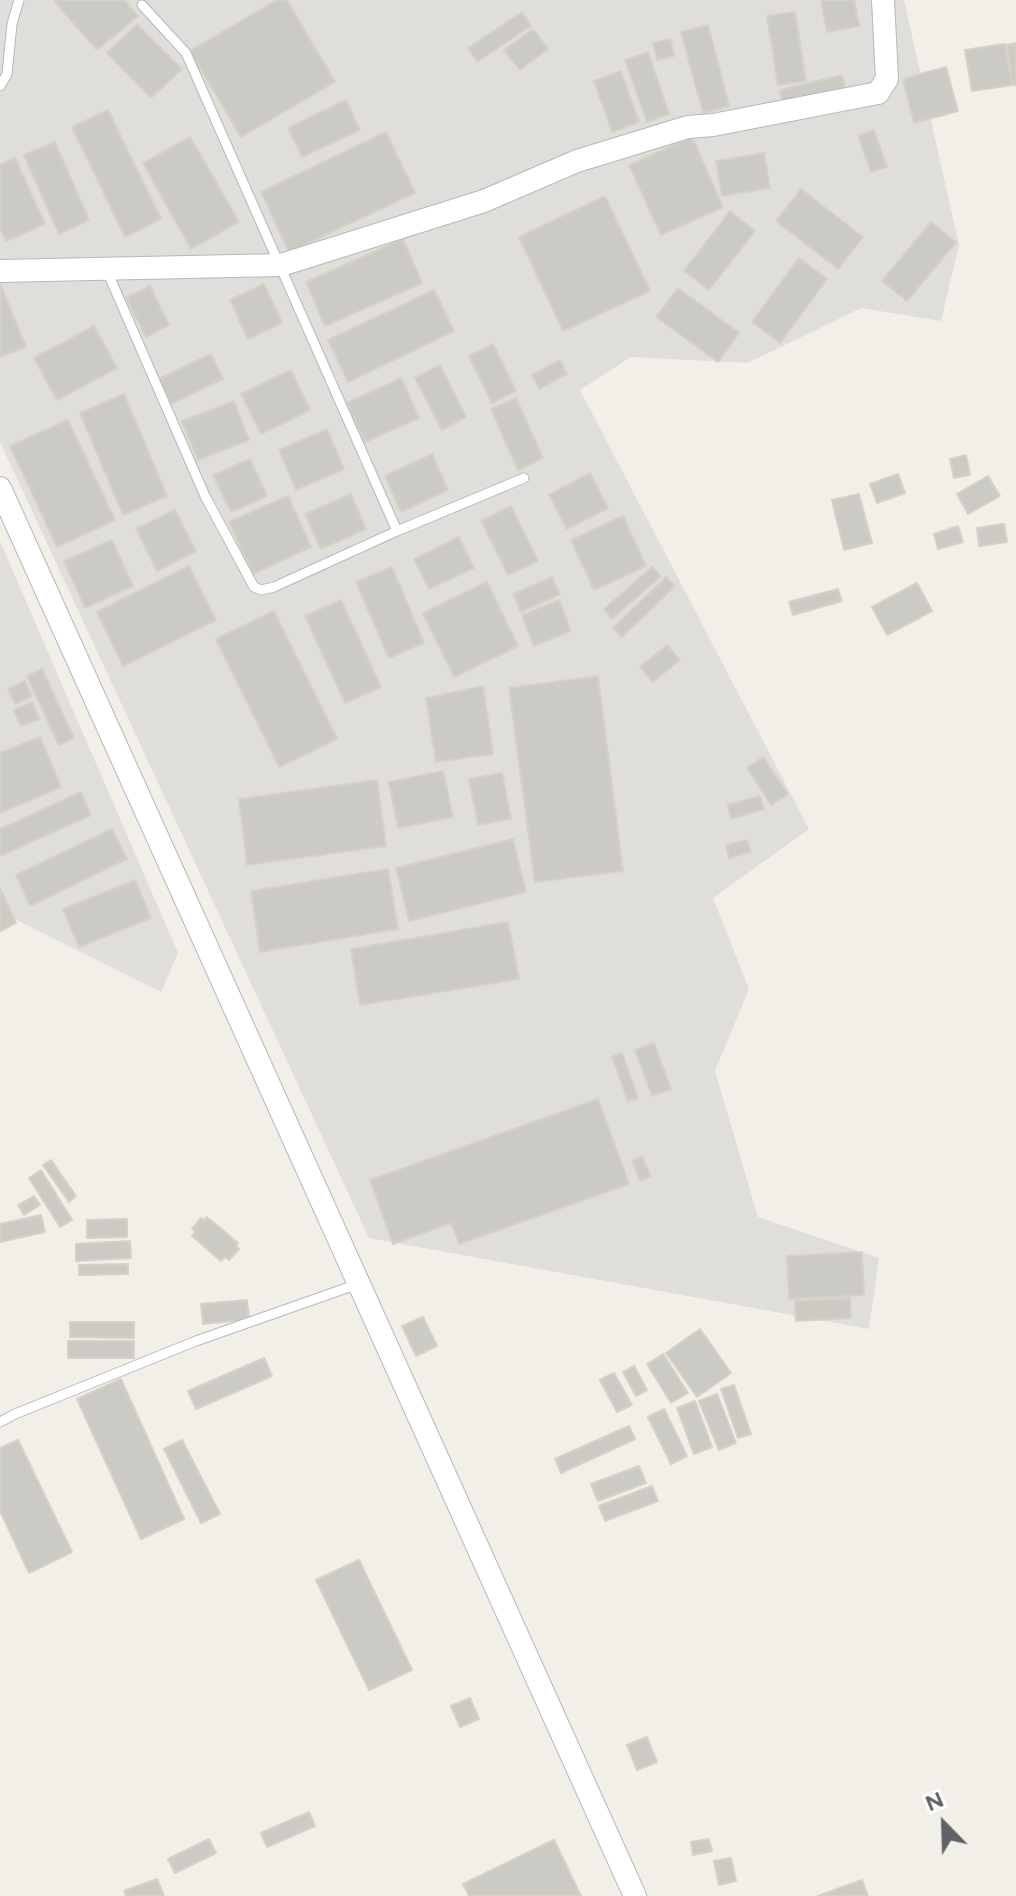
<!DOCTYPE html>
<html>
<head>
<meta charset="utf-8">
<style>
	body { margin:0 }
	#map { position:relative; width:1016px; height:1896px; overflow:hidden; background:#f1efe8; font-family:Figtree,sans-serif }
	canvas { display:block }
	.north { position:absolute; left:904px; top:1784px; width:80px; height:80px; -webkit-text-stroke:6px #fff; paint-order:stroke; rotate:337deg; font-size:22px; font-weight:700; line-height:32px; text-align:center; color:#5f6368 }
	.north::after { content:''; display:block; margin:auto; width:28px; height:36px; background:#5f6368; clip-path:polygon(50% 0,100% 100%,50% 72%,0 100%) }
</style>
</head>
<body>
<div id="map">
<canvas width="1016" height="1896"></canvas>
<div class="north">N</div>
</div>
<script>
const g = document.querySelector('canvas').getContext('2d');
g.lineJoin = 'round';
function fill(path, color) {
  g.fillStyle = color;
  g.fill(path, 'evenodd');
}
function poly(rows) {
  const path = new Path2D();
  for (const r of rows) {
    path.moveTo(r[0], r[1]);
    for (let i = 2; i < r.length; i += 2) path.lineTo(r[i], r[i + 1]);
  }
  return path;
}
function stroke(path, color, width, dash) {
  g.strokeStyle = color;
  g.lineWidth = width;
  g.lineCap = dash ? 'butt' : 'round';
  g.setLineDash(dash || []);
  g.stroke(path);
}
fill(poly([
	[0,0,904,0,959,245,941,321,861,308,748,363,631,357,580,390,809,829,713,898,749,989,715,1071,758,1217,879,1258,869,1329,369,1238,0,442],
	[0,541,178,953,161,992,0,912]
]), '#e0deda');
const building = poly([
	[57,0,124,0,138,16,97,50,55,2,57,0],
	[277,0,287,0,335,82,241,137,190,51,277,0],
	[821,0,854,0,859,26,827,32,821,0],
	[522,12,531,26,477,62,468,48,522,12],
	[795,12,806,81,778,85,767,16,795,12],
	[137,24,182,69,151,98,107,53,137,24],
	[708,25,729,106,703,113,681,32,708,25],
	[533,29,548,49,520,70,504,50,533,29],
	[670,39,674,56,657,60,653,43,670,39],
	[1016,43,1016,85,1012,85,1007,45,1016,43],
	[1005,44,1012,85,972,91,965,50,1005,44],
	[648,52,669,114,647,122,625,60,648,52],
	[946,67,958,111,914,123,903,79,946,67],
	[621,71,639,122,612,132,594,81,621,71],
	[842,75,847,96,784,111,780,90,842,75],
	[346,100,360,130,302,157,288,128,346,100],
	[108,110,161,219,125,237,72,127,108,110],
	[874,130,887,167,871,172,858,136,874,130],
	[386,132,415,193,289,252,261,192,386,132],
	[190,137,239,222,191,249,143,163,190,137],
	[692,137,723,207,661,235,629,165,692,137],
	[55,142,89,220,59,234,24,155,55,142],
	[764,153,770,188,722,196,716,161,764,153],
	[15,158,45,224,6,241,0,229,0,165,15,158],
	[801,189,863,237,838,269,776,221,801,189],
	[605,196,650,291,563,331,519,237,605,196],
	[730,211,755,231,709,290,684,271,730,211],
	[931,222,956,242,907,301,882,281,931,222],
	[403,239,422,283,325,326,306,282,403,239],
	[799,258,827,279,780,343,752,322,799,258],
	[0,283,26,347,0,357,0,283],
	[264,284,282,323,248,339,230,300,264,284],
	[150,286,169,325,146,337,126,298,150,286],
	[678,288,739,333,718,362,656,317,678,288],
	[434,290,454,331,348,382,328,340,434,290],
	[94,326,117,368,57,400,34,358,94,326],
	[493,344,516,391,492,403,469,356,493,344],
	[211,354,223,379,171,404,159,379,211,354],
	[560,360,567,374,540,389,532,375,560,360],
	[440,365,466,417,442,430,415,378,440,365],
	[291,370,310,410,261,434,241,394,291,370],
	[401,378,419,418,365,442,347,403,401,378],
	[124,394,167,496,123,515,80,413,124,394],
	[516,398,543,458,518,470,491,409,516,398],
	[234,401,249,440,198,460,182,421,234,401],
	[68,420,115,520,57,547,10,446,68,420],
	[327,429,344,469,296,490,279,450,327,429],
	[432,454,448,490,401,512,385,476,432,454],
	[966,455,970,475,954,478,950,459,966,455],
	[250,459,267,496,231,512,213,475,250,459],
	[590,473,608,508,567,529,549,495,590,473],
	[898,474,905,493,877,503,870,484,898,474],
	[988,476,1000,496,968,514,957,494,988,476],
	[351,494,366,529,321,549,305,514,351,494],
	[859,494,872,543,844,550,832,500,859,494],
	[288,496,311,547,253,574,229,522,288,496],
	[511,506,538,561,508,575,481,521,511,506],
	[175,510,196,551,157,571,136,529,175,510],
	[623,516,646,566,594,590,571,540,623,516],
	[1004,524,1007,542,979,546,977,528,1004,524],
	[958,526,963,542,938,549,934,534,958,526],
	[459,537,474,568,429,589,414,559,459,537],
	[112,540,133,586,85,608,64,561,112,540],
	[189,566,216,620,123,666,97,612,189,566],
	[392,567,424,643,389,658,356,582,392,567],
	[652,567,661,576,612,619,604,609,652,567],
	[552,577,560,594,521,612,513,594,552,577],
	[666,577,675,586,622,637,613,628,666,577],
	[487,582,518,646,454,677,423,613,487,582],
	[917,583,932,611,887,635,872,607,917,583],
	[838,589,842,601,793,615,789,602,838,589],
	[341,600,381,687,345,703,305,616,341,600],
	[559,600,571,631,534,646,522,615,559,600],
	[274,611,337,739,279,767,216,639,274,611],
	[667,645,680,660,653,682,640,667,667,645],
	[42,669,74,738,59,745,27,676,42,669],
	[598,676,623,871,535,882,509,688,598,676],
	[25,681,32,696,15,704,8,689,25,681],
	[483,686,493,754,436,762,426,698,483,686],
	[32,702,39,719,21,726,14,710,32,702],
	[40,737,61,787,0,813,0,753,40,737],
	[763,757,788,794,771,805,747,768,763,757],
	[443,771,453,817,398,828,389,782,443,771],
	[502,773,511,819,478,825,469,779,502,773],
	[377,780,386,846,247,865,239,799,377,780],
	[81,792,91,815,0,856,0,829,81,792],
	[760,796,764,809,731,819,728,805,760,796],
	[112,829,127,859,30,906,16,875,112,829],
	[513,839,526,892,409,921,396,868,513,839],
	[747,840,751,852,729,858,726,845,747,840],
	[388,869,398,929,260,952,251,891,388,869],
	[135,880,151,918,79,947,63,909,135,880],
	[0,888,16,923,0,931,0,888],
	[508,922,519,979,360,1005,351,949,508,922],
	[654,1043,671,1089,652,1096,635,1050,654,1043],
	[622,1053,638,1098,628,1101,612,1057,622,1053],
	[598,1099,629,1184,459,1244,451,1223,393,1244,370,1180,598,1099],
	[642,1157,651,1177,640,1181,632,1161,642,1157],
	[51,1160,76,1196,69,1202,43,1165,51,1160],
	[41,1170,72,1220,60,1227,29,1178,41,1170],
	[34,1196,40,1205,24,1215,18,1205,34,1196],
	[41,1215,45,1232,0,1242,0,1224,41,1215],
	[207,1217,238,1243,236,1246,239,1249,229,1260,225,1257,221,1261,192,1236,195,1232,192,1229,201,1218,204,1220,207,1217],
	[127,1219,127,1237,87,1238,87,1220,127,1219],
	[130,1241,131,1258,76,1261,76,1244,130,1241],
	[862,1252,864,1295,789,1299,787,1256,862,1252],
	[128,1264,128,1274,79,1275,79,1265,128,1264],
	[850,1298,851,1318,796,1321,795,1301,850,1298],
	[247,1300,249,1319,203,1324,201,1304,247,1300],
	[423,1317,437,1346,416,1356,402,1326,423,1317],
	[70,1322,134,1322,134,1338,70,1337,70,1322],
	[700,1329,731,1373,697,1397,666,1353,700,1329],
	[68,1341,134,1341,134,1358,68,1358,68,1341],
	[663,1354,688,1393,671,1403,647,1364,663,1354],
	[264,1358,272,1376,196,1409,188,1391,264,1358],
	[634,1366,647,1390,636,1396,623,1372,634,1366],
	[614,1373,632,1405,617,1412,600,1380,614,1373],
	[121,1379,184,1519,141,1539,77,1399,121,1379],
	[734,1385,751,1434,738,1438,721,1389,734,1385],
	[717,1394,736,1443,719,1450,699,1401,717,1394],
	[695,1401,712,1447,694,1454,677,1408,695,1401],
	[664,1409,687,1456,671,1464,648,1417,664,1409],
	[629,1426,635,1439,561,1473,555,1459,629,1426],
	[18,1440,72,1552,29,1573,0,1511,0,1448,18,1440],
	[182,1440,220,1514,201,1523,164,1449,182,1440],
	[639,1466,646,1483,598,1501,591,1484,639,1466],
	[652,1486,658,1501,605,1521,599,1506,652,1486],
	[359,1560,412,1670,369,1690,316,1580,359,1560],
	[470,1698,479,1719,460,1727,451,1706,470,1698],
	[647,1737,657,1762,637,1770,627,1745,647,1737],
	[309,1812,315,1826,267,1847,261,1833,309,1812],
	[209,1839,216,1853,175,1873,168,1859,209,1839],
	[709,1839,712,1851,693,1855,691,1842,709,1839],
	[554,1840,581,1896,469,1896,463,1884,554,1840],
	[731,1858,736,1881,719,1885,714,1861,731,1858],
	[157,1879,164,1896,126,1896,124,1891,157,1879],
	[862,1880,868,1896,818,1896,862,1880]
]);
fill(building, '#cccac5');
stroke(building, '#d6d1c6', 2);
const service = poly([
	[142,5,186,53,397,531],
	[0,86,7,74,12,24,19,0],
	[107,271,205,496,254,587,261,590,274,587,397,531,524,478],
	[0,1422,15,1414,196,1341,358,1284]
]);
const tertiary = poly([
	[0,271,281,265,484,201,577,161,688,127,713,125,878,93,887,79,883,0],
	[0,488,635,1896]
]);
stroke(service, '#b5b8bc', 11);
stroke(tertiary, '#b5b8bc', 24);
stroke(service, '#fff', 9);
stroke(tertiary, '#fff', 22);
</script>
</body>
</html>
